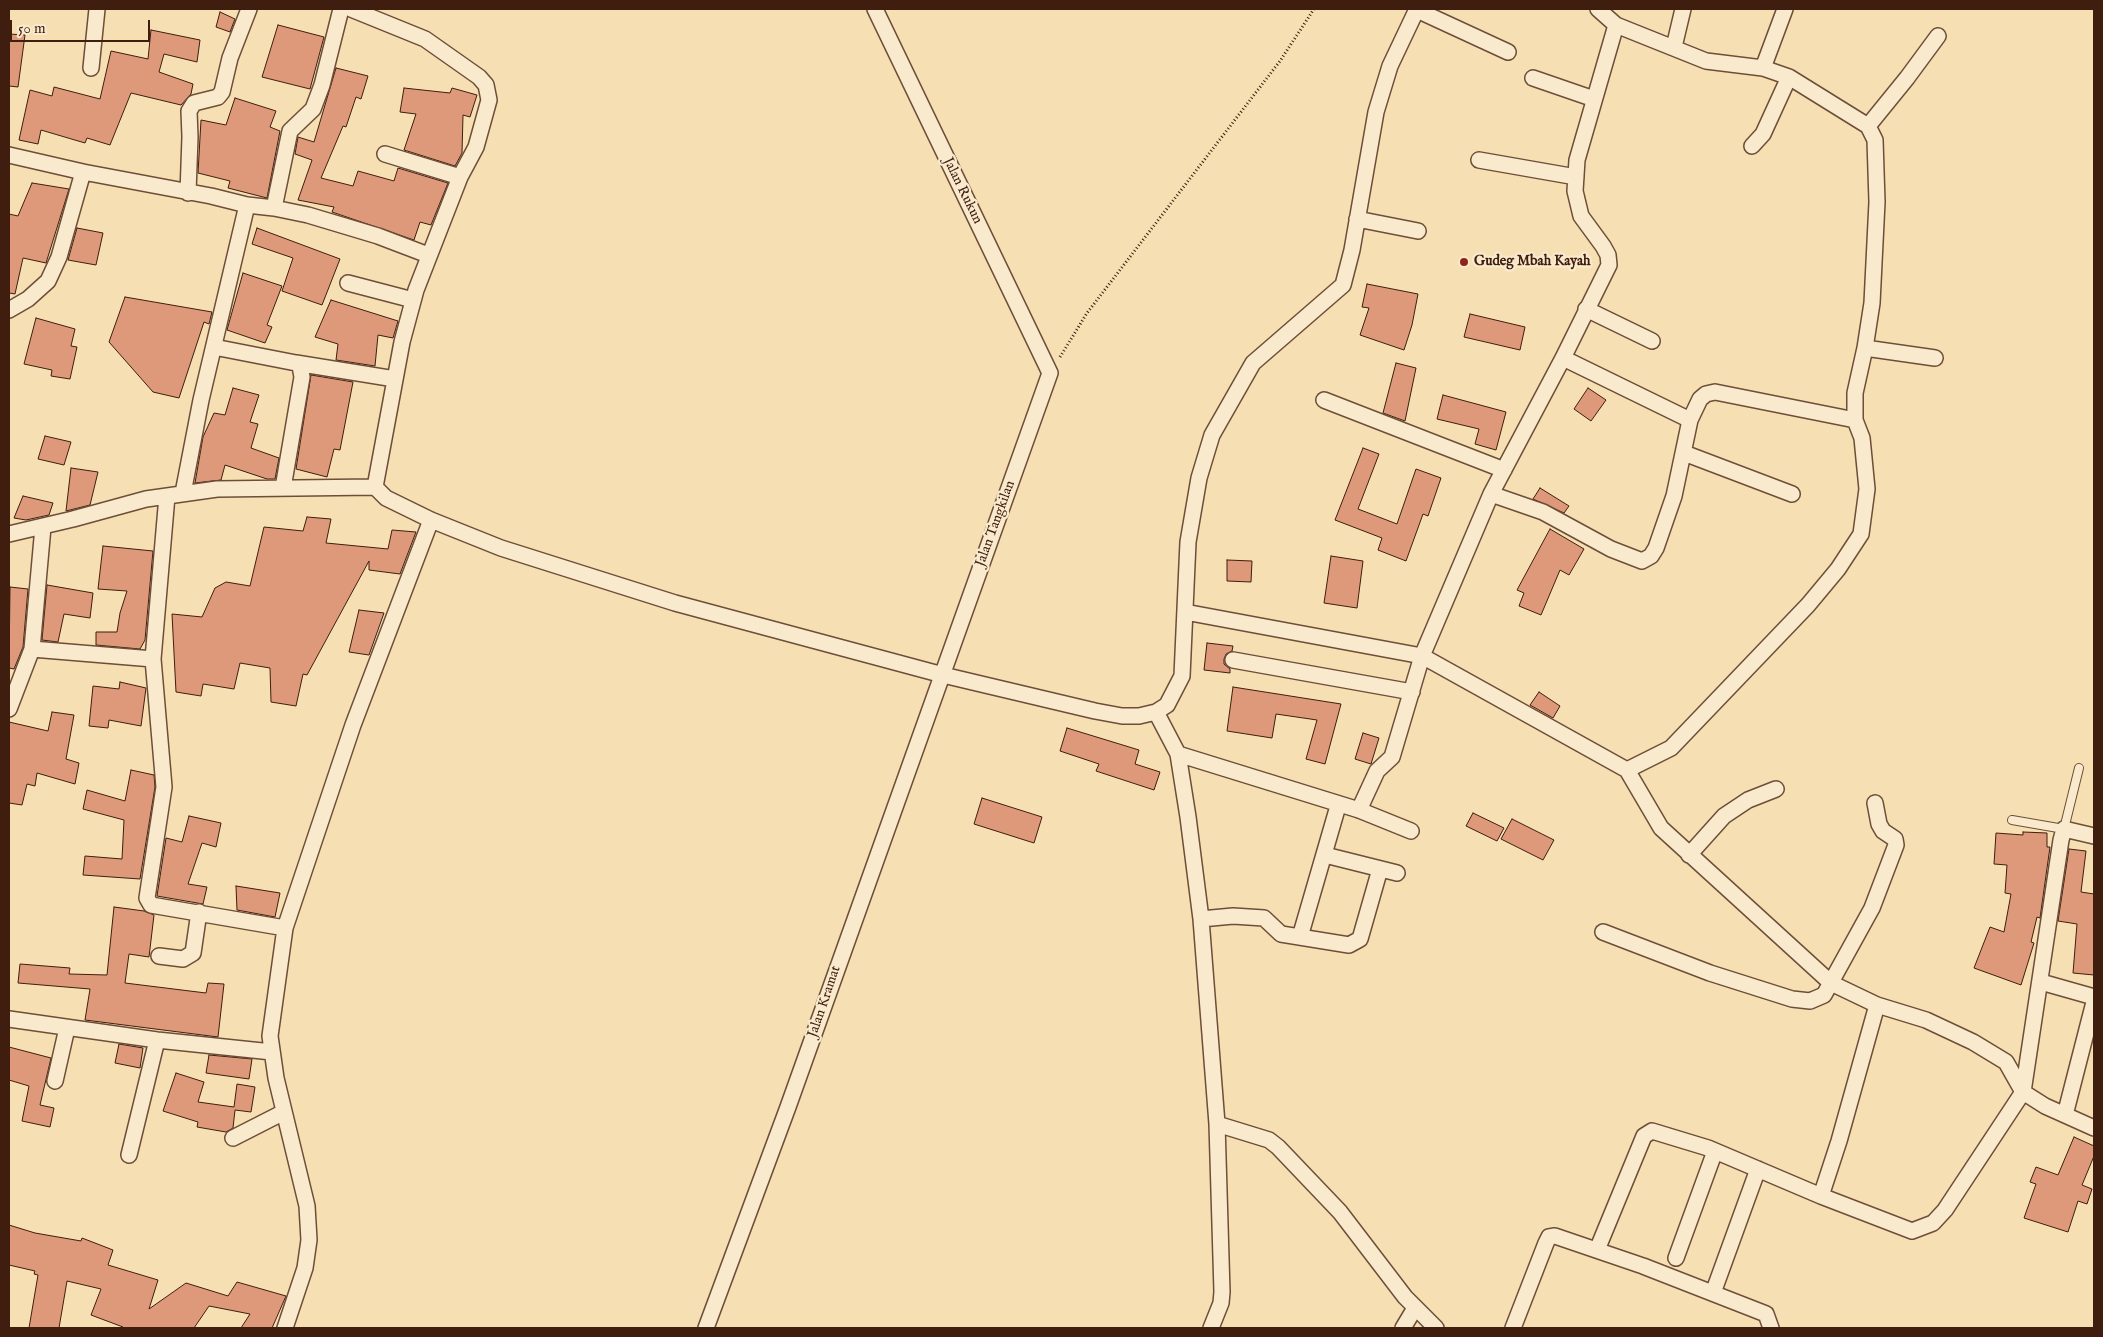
<!DOCTYPE html>
<html>
<head>
<meta charset="utf-8">
<style>
	body { margin:0 }
	#map { position:relative; width:2103px; height:1337px; overflow:hidden; background:#f6dfb2; font-family:"IM FELL English",serif }
	canvas { display:block }
	.frame { position:absolute; inset:0; border:10px solid #3f1d0f; pointer-events:none }
	.scale { position:absolute; left:10px; top:20px; width:140px; height:22px; box-sizing:border-box; border:2px solid #3f1d0f; border-top:0; padding-left:6px; font-size:15px; line-height:18px; white-space:nowrap; color:#3f1d0f; -webkit-text-stroke:4px #f9eacd; paint-order:stroke }
</style>
</head>
<body>
<div id="map">
<canvas width="2103" height="1337"></canvas>
<div class="frame"></div>
<div class="scale">50 m</div>
</div>
<script>
const g = document.querySelector('canvas').getContext('2d');
g.lineJoin = 'round';
function fill(path, color) {
  g.fillStyle = color;
  g.fill(path, 'evenodd');
}
function poly(rows) {
  const path = new Path2D();
  for (const r of rows) {
    path.moveTo(r[0], r[1]);
    for (let i = 2; i < r.length; i += 2) path.lineTo(r[i], r[i + 1]);
  }
  return path;
}
function stroke(path, color, width, dash) {
  g.strokeStyle = color;
  g.lineWidth = width;
  g.lineCap = dash ? 'butt' : 'round';
  g.setLineDash(dash || []);
  g.stroke(path);
}
function write(font, color, halo, rows, align = 'center') {
  g.font = font + ' "IM FELL English",serif';
  g.lineWidth = 4.5;
  g.setLineDash([]);
  g.textBaseline = 'middle';
  g.strokeStyle = halo;
  g.fillStyle = color;
  for (const [text, x, y, turn = 0] of rows) {
    g.save();
    g.translate(x, y);
    g.rotate((+turn || 0) * Math.PI / 180);
    g.textAlign = isNaN(turn) ? turn : align;
    if (halo) g.strokeText(text, 0, 0);
    g.fillText(text, 0, 0);
    g.restore();
  }
}
const building = poly([
	[220,12,235,19,230,32,216,27,220,12],
	[278,25,324,37,310,89,262,77,278,25],
	[151,30,200,40,197,62,164,54,159,72,193,84,191,94,181,105,131,93,110,145,87,138,85,143,41,130,38,144,19,140,30,90,52,96,54,87,100,99,111,51,148,59,151,30],
	[9,34,25,35,18,87,9,86,9,34],
	[336,68,368,76,361,99,356,97,346,127,343,126,321,178,353,186,358,171,394,181,398,168,448,183,431,225,420,222,414,240,332,212,334,207,298,200,312,160,295,154,298,137,314,142,336,68],
	[404,88,450,93,452,88,477,95,470,117,463,115,462,153,455,166,404,150,416,114,400,112,404,88],
	[235,98,276,111,270,127,280,131,267,198,228,188,230,181,198,173,201,120,226,125,235,98],
	[32,183,69,189,46,263,23,258,15,294,9,293,9,214,18,216,32,183],
	[77,228,103,233,96,265,68,260,77,228],
	[257,228,340,259,322,305,282,291,293,258,252,244,257,228],
	[243,273,282,286,267,325,272,327,265,343,227,330,243,273],
	[1367,284,1418,294,1412,325,1404,350,1360,335,1369,308,1362,307,1367,284],
	[125,297,212,312,209,324,204,322,179,398,153,392,109,342,125,297],
	[331,300,398,321,393,338,378,335,375,366,336,360,338,344,315,337,331,300],
	[1470,314,1525,327,1520,350,1464,337,1470,314],
	[36,318,75,329,71,346,77,347,70,379,51,376,52,370,24,364,36,318],
	[1396,363,1416,368,1405,421,1383,413,1396,363],
	[311,375,353,382,340,450,334,449,327,477,296,469,311,375],
	[233,388,259,395,250,422,258,424,251,448,279,458,275,479,267,479,225,465,221,480,195,483,203,437,214,413,225,415,233,388],
	[1588,388,1606,400,1591,421,1574,409,1588,388],
	[1443,395,1506,412,1496,450,1475,444,1479,429,1437,419,1443,395],
	[45,436,71,442,64,465,38,459,45,436],
	[1363,448,1379,454,1358,509,1397,524,1416,469,1441,478,1428,516,1423,514,1406,561,1378,550,1382,538,1335,520,1363,448],
	[71,468,98,472,90,505,66,511,71,468],
	[1540,488,1569,506,1564,513,1533,499,1540,488],
	[23,496,53,503,49,515,26,520,14,518,23,496],
	[307,517,331,519,326,543,388,549,392,530,416,532,400,574,369,570,369,561,307,675,303,674,296,706,271,702,270,668,240,663,234,689,203,684,201,696,176,692,172,614,202,617,215,588,226,582,250,586,264,527,303,531,307,517],
	[1550,529,1584,549,1569,575,1560,570,1541,615,1519,606,1524,593,1517,590,1550,529],
	[103,546,153,551,145,640,140,649,96,645,96,632,117,632,120,613,127,591,98,589,103,546],
	[1331,556,1363,561,1357,608,1324,603,1331,556],
	[1227,560,1252,561,1251,582,1227,581,1227,560],
	[47,585,93,593,90,618,64,614,58,642,42,640,47,585],
	[10,587,28,589,23,647,14,669,9,668,10,587],
	[359,610,384,613,369,655,349,652,359,610],
	[1207,643,1233,646,1232,651,1226,654,1224,659,1224,664,1230,669,1230,673,1204,670,1207,643],
	[120,682,146,688,141,726,109,720,108,728,89,726,93,686,119,689,120,682],
	[1233,687,1341,704,1325,764,1306,759,1317,720,1276,714,1272,738,1227,731,1233,687],
	[1539,692,1560,706,1553,718,1530,705,1539,692],
	[52,712,74,715,66,759,79,763,75,784,37,773,35,786,27,784,22,805,9,803,9,722,48,731,52,712],
	[1067,728,1139,750,1135,764,1160,772,1154,790,1096,771,1099,764,1060,751,1067,728],
	[1363,733,1379,738,1371,764,1355,759,1363,733],
	[131,770,154,775,155,787,140,879,83,875,85,856,122,859,124,820,83,809,87,790,125,801,131,770],
	[982,798,1042,817,1034,843,974,824,982,798],
	[1473,813,1504,828,1497,841,1466,826,1473,813],
	[189,816,221,823,216,847,202,843,188,884,207,887,203,904,157,896,166,838,182,842,189,816],
	[1512,819,1554,840,1543,860,1501,839,1512,819],
	[2023,832,2047,833,2047,847,2050,847,2040,918,2037,917,2031,942,2034,943,2021,985,1974,968,1990,927,2004,932,2011,894,2005,893,2007,865,1994,864,1996,833,2023,835,2023,832],
	[2069,849,2086,851,2081,892,2094,894,2094,975,2073,973,2077,924,2058,921,2069,849],
	[236,886,280,893,275,917,237,910,236,886],
	[114,907,144,911,154,915,149,957,129,954,125,983,206,993,208,983,224,984,218,1037,85,1020,90,989,18,983,20,964,70,968,69,974,107,975,114,907],
	[119,1044,143,1048,140,1068,115,1063,119,1044],
	[9,1047,51,1058,40,1105,54,1108,50,1127,22,1121,29,1086,9,1080,9,1047],
	[209,1055,252,1059,249,1079,206,1073,209,1055],
	[176,1073,204,1082,198,1102,234,1107,237,1084,255,1087,251,1112,235,1110,233,1128,226,1132,197,1127,198,1122,163,1111,176,1073],
	[2074,1137,2094,1146,2094,1156,2082,1185,2092,1189,2087,1204,2078,1201,2068,1232,2024,1218,2036,1184,2030,1182,2036,1167,2058,1175,2074,1137],
	[9,1225,35,1233,81,1241,82,1238,113,1250,108,1265,158,1280,149,1309,186,1283,228,1296,237,1282,286,1296,272,1328,241,1328,250,1314,209,1306,194,1328,121,1328,123,1327,91,1315,101,1289,67,1281,59,1328,29,1328,38,1275,34,1274,35,1271,9,1265,9,1225]
]);
fill(building, '#de997a');
stroke(building, '#3f1d0f', 1);
const service = poly([
	[2012,820,2064,829,2079,768]
]);
const minor = poly([
	[351,9,425,39,479,77,486,85,489,100,476,147,460,177,416,290,402,342,375,487],
	[1598,9,1616,25,1706,61,1763,68,1789,77,1868,126,1875,140,1877,202,1872,303,1865,348,1935,358],
	[1417,10,1508,52],
	[1674,47,1683,9],
	[91,68,97,9],
	[1763,68,1785,9],
	[1533,78,1594,99],
	[1868,126,1907,78,1938,36],
	[1752,146,1763,134,1789,77],
	[385,154,460,177],
	[9,155,83,172,211,196,247,205,201,400,183,493],
	[1479,160,1576,177],
	[188,193,190,137,189,111,194,103,218,97,222,92,230,58,249,9],
	[247,205,274,208,308,215,378,236,428,255],
	[274,208,290,131,313,109,322,85,341,9],
	[1357,219,1418,231],
	[348,283,413,300],
	[1586,309,1652,341],
	[9,310,28,299,48,281,59,257,83,172],
	[214,347,296,363,300,366,302,377,283,488],
	[296,363,395,379],
	[1324,400,1504,470],
	[1690,420,1700,399,1706,394,1715,392,1855,420],
	[1684,453,1792,494],
	[1491,494,1543,512,1611,549,1642,561,1651,556,1656,548,1674,496,1690,420,1563,358],
	[167,496,153,659,164,787,147,898,151,905,285,928],
	[9,534,73,519,146,499,217,489,375,487,386,498,431,520,501,548,675,603,943,675,1095,711,1122,716,1139,716,1156,712,1167,705,1182,676,1188,542,1199,478,1212,435,1253,363,1343,285,1352,250,1376,112,1390,66,1417,9],
	[1185,612,1422,656,1627,770,1661,828,1831,983,1877,1005,1926,1020,1973,1042,2006,1062,2023,1092,2045,1106,2094,1128],
	[32,649,43,527],
	[1233,660,1412,692],
	[9,709,32,649,153,659],
	[1156,712,1178,754,1188,817,1201,919,1217,1124,1269,1140,1278,1147,1340,1212,1405,1297,1436,1328],
	[1178,754,1359,810,1411,831],
	[1627,770,1671,748,1808,605,1838,569,1861,534,1867,489,1862,438,1855,420,1855,393,1865,348],
	[1359,810,1377,771,1392,757,1422,656,1491,494,1563,358,1609,265,1608,255,1603,246,1581,216,1575,191,1577,160,1616,25],
	[1325,855,1397,873],
	[1689,855,1724,816,1748,800,1776,789],
	[1201,919,1233,916,1264,918,1281,934,1349,945,1360,939,1380,869],
	[1603,932,1710,973,1792,999,1810,1001,1824,995,1872,908,1896,845,1895,839,1883,831,1879,824,1875,803],
	[1300,937,1338,806],
	[159,956,183,959,193,953,199,912],
	[2041,982,2094,997],
	[9,1019,157,1040,272,1052],
	[55,1081,67,1028],
	[2065,1115,2094,1002],
	[233,1138,284,1112],
	[129,1155,157,1040],
	[1821,1196,1839,1141,1877,1005],
	[1597,1250,1644,1136,1652,1131,1708,1148,1821,1196,1912,1231,1933,1223,1945,1210,2023,1092,2061,840,2064,829,2094,836],
	[1676,1258,1715,1151],
	[1713,1293,1758,1169],
	[285,1328,305,1268,309,1240,307,1206,276,1078,270,1036,285,928,353,725,431,520],
	[706,1328,788,1107,1050,373,875,9],
	[1211,1328,1221,1303,1222,1292,1217,1124],
	[1403,1328,1415,1308],
	[1513,1328,1546,1243,1549,1237,1555,1236,1643,1266,1766,1314,1771,1328]
]);
stroke(service, '#6d4e38', 10);
stroke(minor, '#6d4e38', 18);
stroke(poly([
	[1060,357,1087,313,1280,61,1314,9]
]), '#3f1d0f', 3, [1, 2.5]);
stroke(service, '#f9eacd', 8);
stroke(minor, '#f9eacd', 15);
for (const [x, y, r, color] of [
	[1464,262,5,"#8f2418"]
]) {
  const dot = new Path2D();
  dot.arc(x, y, r, 0, 2 * Math.PI);
  g.fillStyle = color;
  g.fill(dot);
  stroke(dot, '#f9eacd', 2);
}
write('14px', '#3f1d0f', '#f9eacd', [
	["Jalan Rukun",962,191,64],
	["Jalan Tangkilan",996,524,-70],
	["Jalan Kramat",825,1002,-71]
]);
write('bold 14px', '#3f1d0f', '#f9eacd', [
	["Gudeg Mbah Kayah",1474,262]
], 'left');
</script>
</body>
</html>
